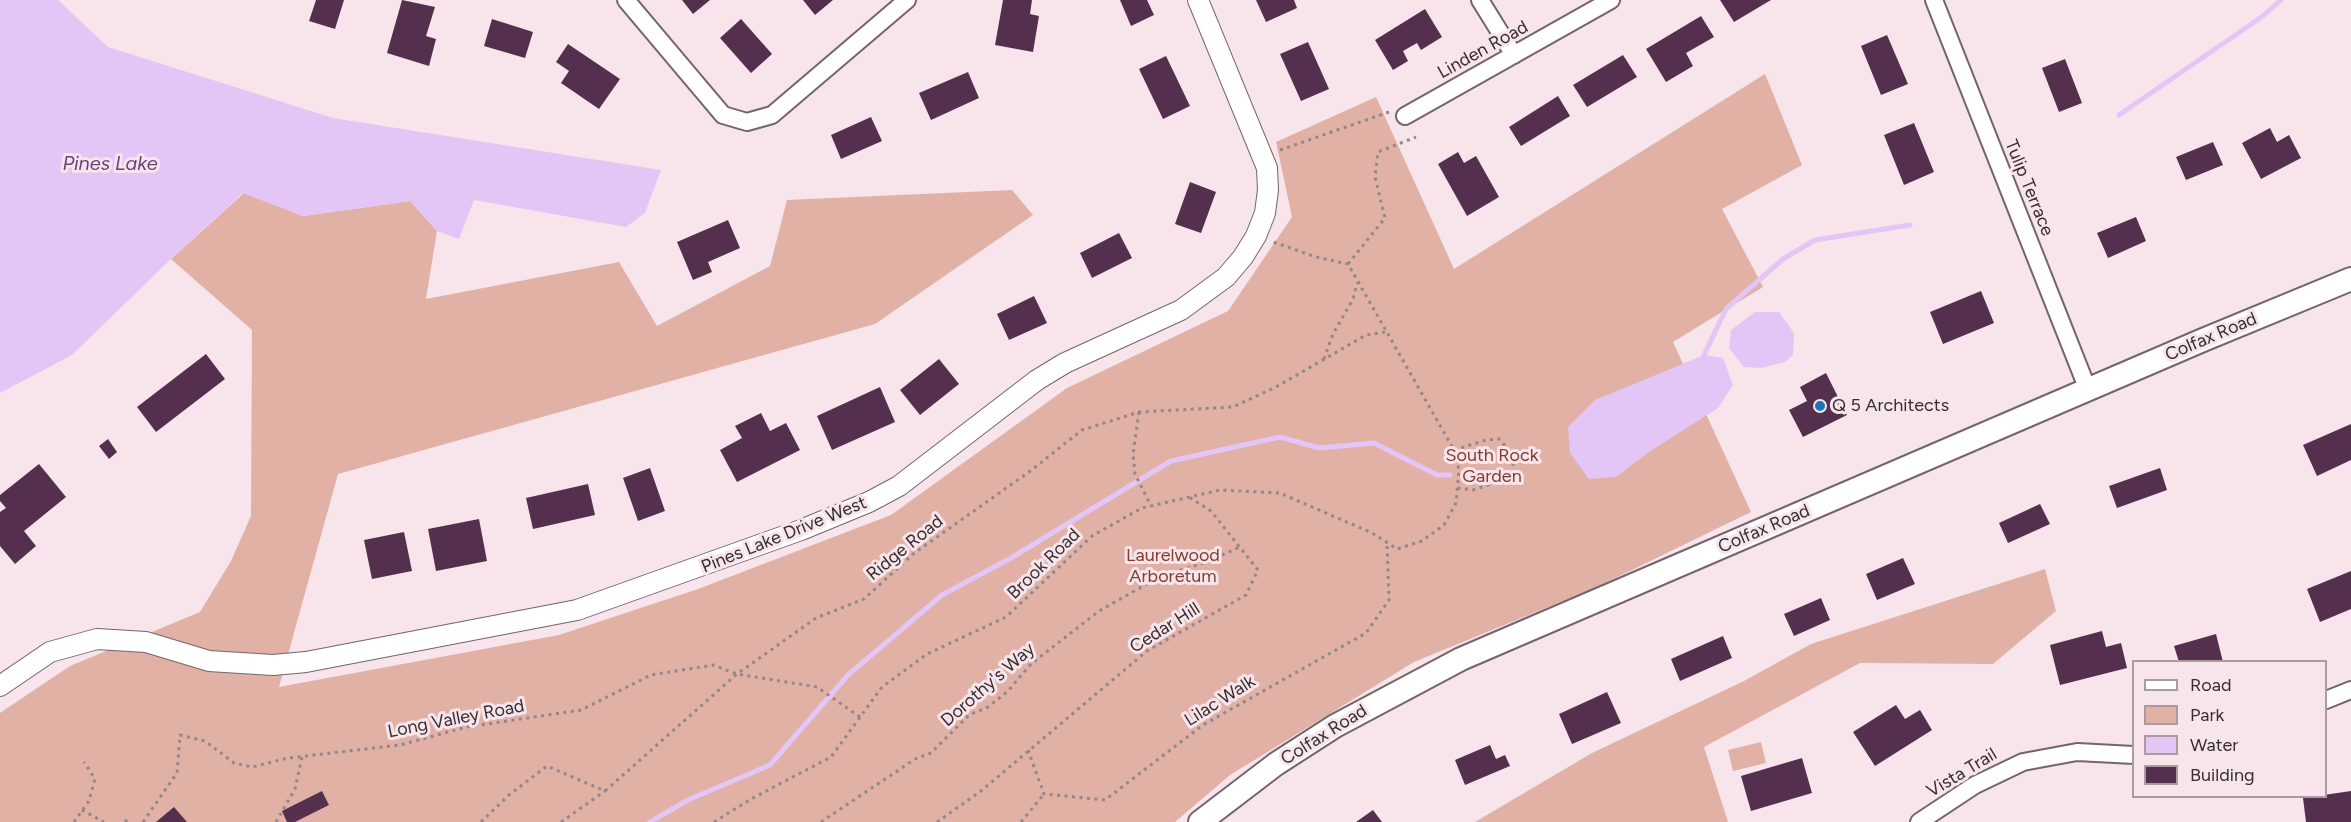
<!DOCTYPE html>
<html>
<head>
<meta charset="utf-8">
<style>
	body { margin:0 }
	#map { position:relative; width:2351px; height:822px; overflow:hidden; background:#f7e5eb; font-family:Figtree,sans-serif }
	canvas { display:block }
	.legend { position:absolute; left:2132px; top:660px; width:195px; height:138px; box-sizing:border-box; background:#f7e5eb; border:2px solid #a99ca1; margin:0; padding:8px 10px; list-style:none; font-size:18px; color:#352e31 }
	.legend li { display:flex; align-items:center; gap:12px; height:30px }
	.legend b { width:30px; border:2px solid #a99ca1 }
</style>
</head>
<body>
<div id="map">
<canvas width="2351" height="822"></canvas>
<ul class="legend">
<li><b style="height:8px;background:#fff"></b>Road</li>
<li><b style="height:16px;background:#e1b1a5"></b>Park</li>
<li><b style="height:16px;background:#e3c6f5"></b>Water</li>
<li><b style="height:16px;background:#54304e"></b>Building</li>
</ul>
</div>
<script>
const g = document.querySelector('canvas').getContext('2d');
g.lineJoin = 'round';
function fill(path, color) {
  g.fillStyle = color;
  g.fill(path, 'evenodd');
}
function poly(rows) {
  const path = new Path2D();
  for (const r of rows) {
    path.moveTo(r[0], r[1]);
    for (let i = 2; i < r.length; i += 2) path.lineTo(r[i], r[i + 1]);
  }
  return path;
}
function stroke(path, color, width, dash) {
  g.strokeStyle = color;
  g.lineWidth = width;
  g.lineCap = dash ? 'butt' : 'round';
  g.setLineDash(dash || []);
  g.stroke(path);
}
function write(font, color, halo, rows, align = 'center') {
  g.font = font + ' Figtree,sans-serif';
  g.lineWidth = 6;
  g.setLineDash([]);
  g.textBaseline = 'middle';
  g.strokeStyle = halo;
  g.fillStyle = color;
  for (const [text, x, y, turn = 0] of rows) {
    g.save();
    g.translate(x, y);
    g.rotate((+turn || 0) * Math.PI / 180);
    g.textAlign = isNaN(turn) ? turn : align;
    if (halo) g.strokeText(text, 0, 0);
    g.fillText(text, 0, 0);
    g.restore();
  }
}
fill(poly([
	[1765,74,1802,165,1722,209,1763,287,1673,342,1751,512,1597,587,1414,662,1230,775,1175,822,0,822,0,713,70,666,200,612,231,561,251,516,252,330,171,259,244,193,303,216,410,201,437,231,426,299,619,262,657,326,770,266,787,200,1012,190,1033,215,875,324,338,474,279,687,559,635,698,589,891,515,1067,388,1228,311,1292,217,1276,142,1376,97,1454,269],
	[2045,569,2056,611,1993,664,1860,663,1704,747,1728,822,1475,822,1592,753,1744,681,1811,644],
	[1761,742,1766,763,1733,771,1728,750]
]), '#e1b1a5');
fill(poly([
	[0,0,58,0,108,47,333,118,661,170,645,213,626,227,474,200,459,239,437,231,410,201,303,216,243,193,171,259,72,355,0,393],
	[1755,312,1779,312,1794,333,1793,355,1785,362,1761,368,1744,367,1729,348,1731,330],
	[1704,355,1723,358,1733,385,1718,408,1649,452,1616,477,1589,479,1570,453,1568,427,1595,400]
]), '#e3c6f5');
stroke(poly([
	[2119,115,2263,16,2281,0],
	[1704,355,1726,309,1783,259,1815,240,1910,225],
	[1463,473,1511,472],
	[650,822,688,800,770,765,848,675,942,595,1011,558,1171,461,1280,437,1319,448,1374,443,1437,475,1450,475]
]), '#e3c6f5', 5);
fill(poly([
	[316,0,344,0,335,29,309,21],
	[402,0,435,7,426,36,436,39,429,66,387,53],
	[682,0,710,0,693,14],
	[803,0,833,0,815,15],
	[1003,0,1032,0,1030,14,1039,16,1033,52,995,45],
	[1120,0,1147,0,1154,15,1131,26],
	[1256,0,1294,0,1297,8,1266,22],
	[1720,0,1771,0,1734,22],
	[1425,9,1442,37,1421,50,1417,43,1403,51,1408,61,1393,70,1375,40],
	[1701,16,1714,37,1686,53,1693,66,1666,82,1646,49],
	[492,19,533,32,525,58,484,46],
	[741,19,772,54,751,73,720,38],
	[1887,35,1908,84,1881,95,1861,46],
	[1308,42,1329,89,1301,101,1280,54],
	[568,44,620,79,599,109,561,83,569,71,556,62],
	[1623,55,1637,77,1587,107,1573,85],
	[1166,56,1190,106,1163,119,1139,69],
	[2065,59,2082,103,2059,112,2042,68],
	[968,72,979,98,931,120,919,93],
	[1558,96,1570,116,1521,146,1509,127],
	[871,117,882,141,841,159,831,135],
	[1914,123,1934,172,1904,185,1884,135],
	[2270,128,2277,142,2289,135,2301,158,2261,179,2242,143],
	[2213,142,2223,165,2186,180,2176,157],
	[1458,152,1464,163,1476,156,1499,197,1467,216,1438,164],
	[1190,182,1216,192,1201,233,1175,224],
	[2136,217,2146,241,2108,258,2097,233],
	[728,220,740,248,708,262,712,272,693,280,677,242],
	[1119,233,1132,258,1092,278,1080,253],
	[1981,291,1994,323,1943,344,1930,312],
	[1034,296,1047,323,1009,340,997,314],
	[206,354,225,379,156,432,137,407],
	[939,359,959,384,920,415,900,390],
	[1826,373,1847,415,1803,437,1789,410,1807,401,1800,387],
	[880,387,895,422,832,450,817,416],
	[761,413,770,431,786,423,800,450,737,482,720,450,742,438,735,426],
	[2351,424,2351,460,2317,476,2303,445],
	[108,439,117,452,109,459,99,446],
	[39,464,66,497,24,531,36,546,15,564,0,546,0,512,6,508,0,501,0,495],
	[650,468,665,511,638,521,623,478],
	[2160,468,2167,490,2117,508,2109,486],
	[588,484,595,515,533,529,526,498],
	[2040,504,2050,524,2008,543,1999,523],
	[479,519,487,561,436,571,428,529],
	[404,532,412,571,372,579,364,540],
	[1903,558,1915,584,1877,600,1866,574],
	[2351,571,2351,609,2320,622,2307,589],
	[1821,598,1830,620,1794,636,1784,614],
	[2102,631,2106,647,2121,643,2127,668,2060,685,2050,645],
	[2216,634,2223,662,2179,662,2174,646],
	[1723,636,1732,658,1680,681,1671,659],
	[1607,692,1621,723,1572,744,1559,714],
	[1896,705,1905,719,1920,710,1932,730,1875,766,1853,732],
	[1490,745,1496,759,1505,755,1510,766,1465,785,1455,760],
	[1802,758,1812,793,1751,811,1741,776],
	[322,791,329,805,295,822,287,822,282,811],
	[2351,791,2351,822,2306,822,2303,798],
	[174,807,187,822,156,822],
	[1373,810,1382,822,1356,822]
]), '#54304e');
const minor = poly([
	[626,0,723,115,747,122,772,115,907,0],
	[1480,0,1514,55],
	[1934,0,2088,390],
	[1405,116,1611,0],
	[2326,700,2351,690],
	[1919,822,1975,785,2023,762,2077,752,2134,755]
]);
const tertiary = poly([
	[0,686,50,652,97,639,146,642,209,661,273,665,306,662,577,610,801,530,869,502,899,486,1037,380,1065,363,1181,310,1226,277,1243,257,1256,236,1265,213,1268,190,1267,168,1198,0]
]);
const secondary = poly([
	[1200,822,1276,764,1335,726,1461,659,2203,340,2351,279]
]);
stroke(minor, '#74656a', 20);
stroke(tertiary, '#74656a', 22);
stroke(secondary, '#74656a', 26);
stroke(poly([
	[1280,150,1389,112],
	[1348,264,1385,218,1375,177,1378,152,1416,137],
	[1324,359,1333,334,1353,299,1357,283],
	[1139,412,1133,454,1135,474,1151,506],
	[1454,450,1486,440,1499,439,1510,451,1513,461,1513,474,1507,479,1473,490,1458,488],
	[1028,750,1044,794,1105,800,1203,725,1366,633,1389,600,1387,542],
	[82,810,104,822],
	[74,822,89,801,95,779,84,762],
	[125,822,129,818],
	[143,822,177,773,180,735,205,741,234,763,252,767,288,758,400,745,467,727,581,710,651,675,713,665,737,674,817,687,860,717],
	[276,822,295,789,302,757],
	[481,822,509,795,547,766,605,791,737,674,816,618,864,599,913,554,1029,472,1082,430,1139,412,1233,407,1276,387,1366,335,1386,332],
	[561,822,605,791],
	[714,822,751,799,831,757,882,687,927,654,1006,617,1092,536,1142,508,1220,490,1280,493,1372,533,1397,549,1422,541,1444,525,1456,503,1459,470,1454,450,1348,264,1316,257,1273,242],
	[821,822,915,759,931,753,969,715,988,707,1007,692,1031,664,1099,611,1161,576,1207,562,1242,546],
	[937,822,981,791,1147,651,1246,595,1258,570,1211,511,1189,497],
	[1021,822,1044,794]
]), '#93878b', 3, [3, 4.5]);
stroke(minor, '#fff', 16);
stroke(tertiary, '#fff', 20);
stroke(secondary, '#fff', 22);
for (const [x, y, r, color] of [
	[1820,406,6,"#1974c1"]
]) {
  const dot = new Path2D();
  dot.arc(x, y, r, 0, 2 * Math.PI);
  g.fillStyle = color;
  g.fill(dot);
  stroke(dot, '#f7e5eb', 2);
}
write('18px', '#352e31', '#f7e5eb', [
	["Linden Road",1483,50,-29],
	["Tulip Terrace",2029,188,68],
	["Colfax Road",2211,337,-23],
	["Colfax Road",1764,529,-23],
	["Pines Lake Drive West",784,535,-22],
	["Ridge Road",905,548,-39],
	["Brook Road",1044,564,-44],
	["Cedar Hill",1165,628,-32],
	["Dorothy's Way",988,685,-41],
	["Lilac Walk",1220,701,-32],
	["Long Valley Road",456,719,-11],
	["Colfax Road",1324,735,-32],
	["Vista Trail",1962,773,-31]
]);
write('18px', '#352e31', '#f7e5eb', [
	["Q 5 Architects",1832,406]
], 'left');
write('18px', '#823d2c', '#f7e5eb', [
	["South Rock",1492,456],
	["Garden",1492,477],
	["Laurelwood",1173,556],
	["Arboretum",1173,577]
]);
write('italic 20px', '#67437c', '#f7e5eb', [
	["Pines Lake",110,164]
]);
</script>
</body>
</html>
